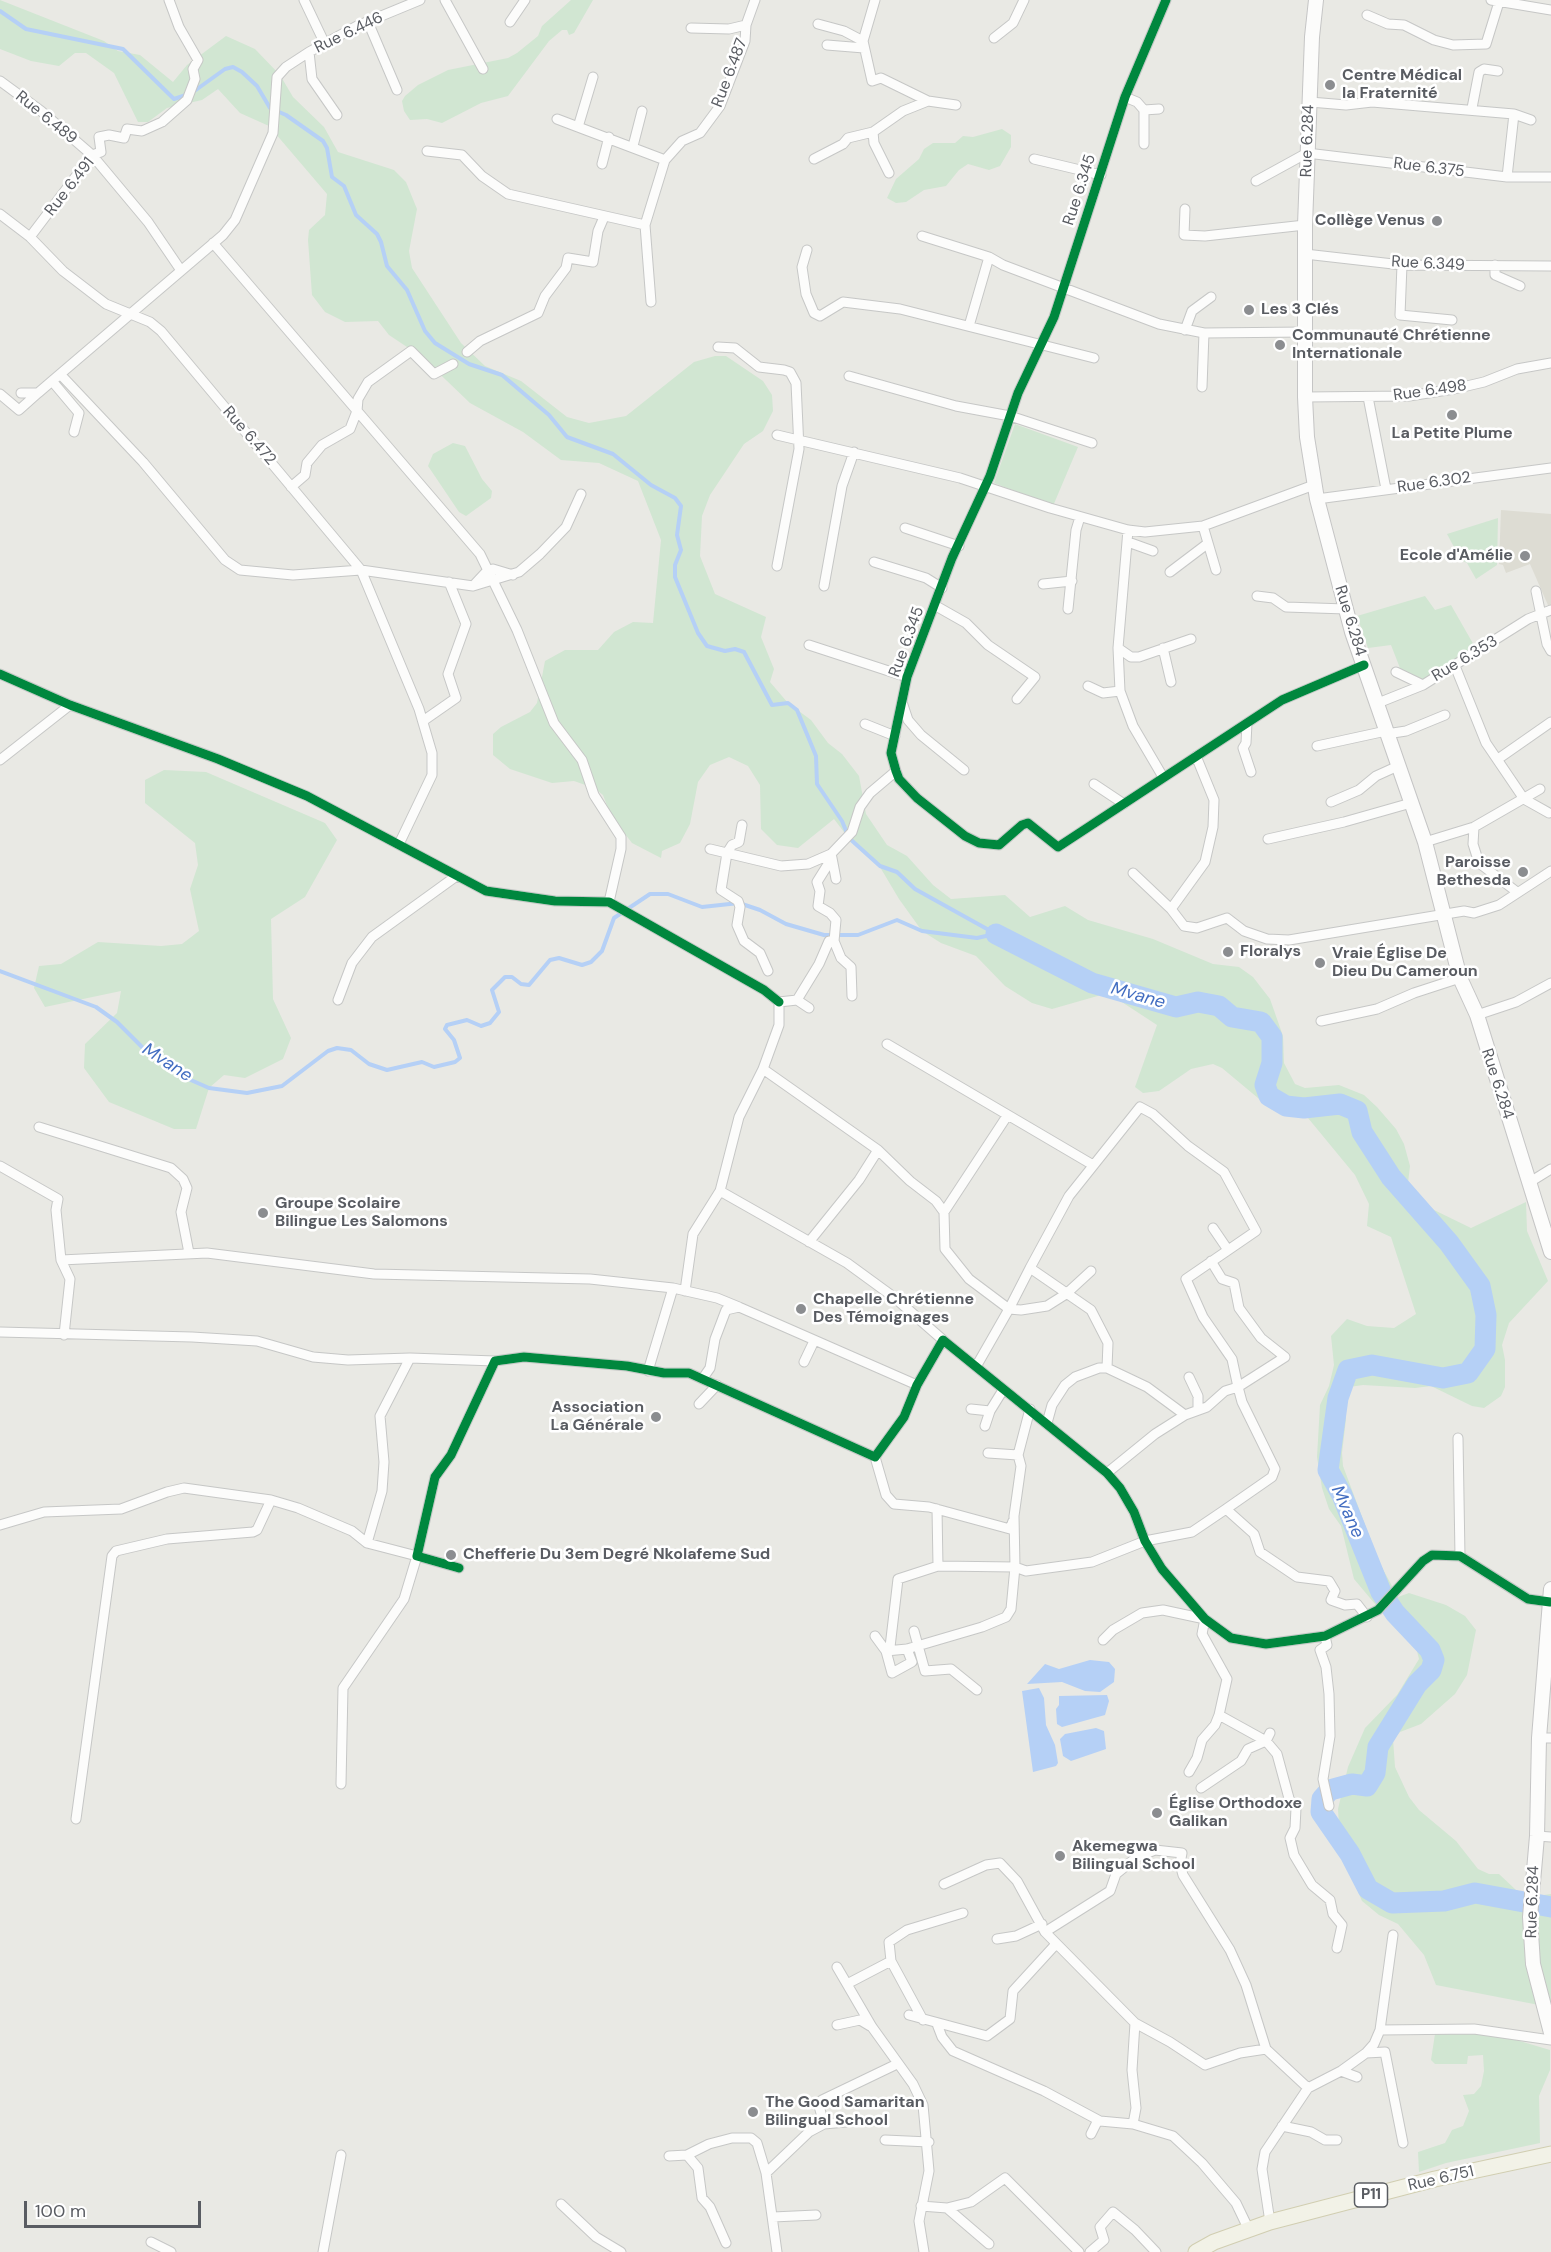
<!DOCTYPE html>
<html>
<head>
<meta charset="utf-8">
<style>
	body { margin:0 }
	#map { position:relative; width:1551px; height:2252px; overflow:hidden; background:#e9e9e4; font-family:"DM Sans",sans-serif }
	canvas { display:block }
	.scale { position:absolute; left:24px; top:2201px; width:177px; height:27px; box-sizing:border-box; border:3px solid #595c62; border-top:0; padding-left:8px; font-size:18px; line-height:21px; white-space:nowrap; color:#595c62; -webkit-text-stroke:4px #fff; paint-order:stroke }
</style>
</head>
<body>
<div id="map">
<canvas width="1551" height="2252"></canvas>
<div class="scale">100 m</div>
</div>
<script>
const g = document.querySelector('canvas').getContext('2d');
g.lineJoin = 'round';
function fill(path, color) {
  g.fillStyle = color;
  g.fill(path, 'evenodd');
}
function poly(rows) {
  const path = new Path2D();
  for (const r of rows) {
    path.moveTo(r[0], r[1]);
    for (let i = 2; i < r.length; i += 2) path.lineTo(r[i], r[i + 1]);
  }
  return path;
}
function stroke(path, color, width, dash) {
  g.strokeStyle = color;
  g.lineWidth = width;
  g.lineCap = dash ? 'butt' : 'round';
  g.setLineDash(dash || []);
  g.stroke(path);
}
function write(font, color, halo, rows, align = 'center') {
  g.font = font + ' "DM Sans",sans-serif';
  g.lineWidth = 5;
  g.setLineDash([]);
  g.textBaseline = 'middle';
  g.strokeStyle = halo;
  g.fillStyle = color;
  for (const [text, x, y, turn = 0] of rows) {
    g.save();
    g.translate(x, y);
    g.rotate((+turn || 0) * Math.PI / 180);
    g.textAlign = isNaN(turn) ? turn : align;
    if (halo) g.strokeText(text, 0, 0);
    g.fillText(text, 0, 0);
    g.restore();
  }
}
fill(poly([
	[1501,510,1551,514,1551,612,1530,564,1506,573,1503,565,1499,564]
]), '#dddcd3');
fill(poly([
	[0,0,104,41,118,51,140,55,173,82,187,65,226,36,255,49,280,75,293,97,324,127,338,152,394,170,406,182,417,209,409,251,412,268,461,343,485,366,521,381,567,417,589,423,626,416,694,362,715,356,726,356,763,381,772,395,773,411,763,431,744,444,710,495,702,516,700,556,715,594,766,617,761,637,774,669,770,682,788,703,811,720,828,743,842,754,859,776,866,814,887,845,907,856,933,885,951,899,1005,895,1030,917,1065,906,1088,920,1153,939,1213,964,1239,967,1253,977,1270,999,1283,1036,1284,1063,1295,1084,1305,1088,1339,1085,1364,1095,1377,1107,1396,1129,1404,1144,1410,1166,1408,1183,1413,1193,1434,1210,1471,1228,1526,1202,1527,1231,1548,1281,1509,1323,1502,1345,1505,1360,1505,1387,1501,1396,1484,1408,1472,1406,1431,1386,1415,1388,1363,1385,1349,1387,1346,1395,1346,1419,1342,1453,1343,1466,1379,1562,1398,1597,1409,1593,1446,1605,1465,1616,1476,1630,1467,1675,1455,1694,1421,1724,1400,1732,1393,1739,1395,1767,1409,1797,1419,1810,1456,1841,1478,1869,1489,1874,1499,1874,1516,1890,1526,1894,1537,1896,1551,1894,1551,2010,1544,2006,1436,1985,1424,1955,1398,1924,1379,1915,1362,1901,1345,1861,1340,1842,1338,1809,1348,1767,1365,1728,1397,1695,1419,1659,1414,1639,1375,1604,1354,1579,1341,1526,1329,1509,1322,1488,1317,1457,1320,1405,1329,1386,1334,1365,1331,1336,1347,1319,1367,1326,1394,1328,1416,1314,1391,1237,1367,1226,1369,1204,1355,1175,1308,1118,1270,1108,1222,1068,1213,1064,1191,1069,1159,1091,1143,1093,1135,1087,1157,1025,1108,993,1052,1009,1032,1003,1005,986,976,956,941,943,922,931,899,899,877,862,850,840,834,819,798,848,777,845,761,829,760,785,748,766,729,757,710,765,698,782,690,824,680,843,662,851,661,858,632,843,611,816,603,795,594,788,574,781,552,783,510,769,493,755,493,734,501,727,530,712,537,703,545,661,565,650,598,650,614,632,633,622,653,623,661,540,638,481,599,463,561,460,523,432,470,403,422,357,389,335,378,321,345,322,325,312,312,295,308,240,309,230,325,215,327,194,269,126,240,113,218,89,202,100,167,108,148,122,138,122,114,73,86,53,75,53,59,66,31,61,0,49],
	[571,0,593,0,574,33,569,35,567,30,562,30,549,41,508,96,481,103,442,123,427,119,410,120,404,111,402,101,405,96,418,85,448,70,508,58,517,53,538,36,542,26],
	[1002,129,1011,135,1011,147,1000,166,989,170,968,164,959,170,946,186,924,190,906,202,896,203,887,198,896,179,919,159,924,149,933,143,955,143,963,136,973,137],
	[1015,424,1078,447,1053,506,994,483],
	[453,443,465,446,482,479,492,491,491,498,466,516,459,512,428,466,433,454],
	[1498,518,1497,565,1476,579,1467,563,1461,560,1447,534],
	[1425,596,1435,610,1451,605,1475,647,1423,680,1405,681,1391,645,1368,648,1357,616],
	[164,770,206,772,325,823,337,840,305,897,271,919,273,999,291,1038,283,1059,245,1078,224,1075,209,1088,196,1129,174,1129,109,1102,84,1068,85,1044,117,1013,121,991,45,1007,34,988,39,966,61,964,98,942,161,946,182,944,199,931,190,889,198,865,195,843,145,803,145,780],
	[1470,2031,1513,2039,1550,2050,1550,2070,1539,2096,1540,2143,1446,2163,1419,2172,1418,2152,1445,2143,1452,2130,1463,2126,1469,2111,1463,2095,1474,2094,1481,2086,1484,2071,1483,2055,1468,2056,1467,2064,1435,2064,1431,2060,1435,2034]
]), '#d1e6d2');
fill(poly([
	[1090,1660,1109,1662,1115,1669,1114,1682,1100,1692,1085,1691,1062,1682,1027,1684,1045,1664,1059,1669],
	[1039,1688,1044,1698,1046,1725,1055,1745,1058,1763,1056,1766,1033,1772,1022,1691],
	[1107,1695,1109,1701,1105,1715,1062,1727,1057,1724,1056,1709,1059,1705,1059,1696],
	[1096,1728,1104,1731,1106,1749,1071,1761,1063,1756,1060,1739,1065,1734]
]), '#b5d0f6');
stroke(poly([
	[0,11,26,29,123,49,174,99,186,95],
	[193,92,225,69,233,67,242,72,257,86,270,108,286,115,323,141,327,148,332,177,344,186,356,215,377,234,381,242,387,266,407,290,425,331,435,343,469,364,502,375,549,415,567,437,613,454,651,485,675,498,681,506,677,535,681,550,675,565,675,577,698,633,707,646,725,651,735,649,744,652,772,705,788,703,797,710,816,756,817,784,842,821,849,838,880,866,897,872,915,889,996,934],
	[0,971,96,1007,117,1022,147,1052,184,1077,209,1088,247,1093,282,1086,328,1051,337,1048,351,1050,369,1064,387,1070,422,1062,434,1067,455,1062,460,1058,454,1040,445,1029,447,1025,467,1020,481,1026,490,1023,499,1012,492,990,505,977,512,977,521,984,529,985,550,960,559,958,582,965,591,962,602,951,614,918,650,894,668,894,702,907,739,903,760,910,786,924,824,935,858,935,897,920,922,931,977,938,995,934]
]), '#b5d0f6', 4);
stroke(poly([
	[996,934,1092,983,1176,1007,1198,1002,1219,1006,1232,1017,1261,1022,1272,1037,1272,1063,1265,1085,1269,1096,1286,1106,1304,1108,1340,1104,1357,1111,1362,1132,1391,1177,1449,1243,1480,1286,1486,1315,1485,1349,1468,1373,1443,1378,1372,1365,1348,1370,1338,1398,1328,1470,1342,1495,1381,1592,1395,1613,1430,1650,1434,1660,1431,1670,1417,1684,1378,1747,1375,1773,1367,1786,1352,1784,1330,1790,1322,1799,1321,1812,1350,1854,1368,1889,1392,1903,1444,1901,1475,1893,1551,1907]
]), '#b5d0f6', 21);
const street = poly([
	[304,0,324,42],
	[445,0,483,69],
	[1166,0,1125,97,1054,317,1018,393,990,476,952,558,907,677,891,753,896,771,899,779,917,798,965,836,979,843,999,845,1022,825,1028,823,1058,847,1282,700,1364,665],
	[1491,0,1551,10],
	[1367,15,1388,24,1404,25,1434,40,1453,45,1486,44,1499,2],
	[368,22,397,90],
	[510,22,525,0],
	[818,24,844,31,863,41],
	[691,28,729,29,746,25],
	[994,38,1013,23,1024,0],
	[827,45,864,48],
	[593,77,578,127,665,160],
	[0,81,41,111,92,155,148,222,180,269],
	[1125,97,1137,102,1144,110,1144,144],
	[928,101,956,105],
	[1310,102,1346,105,1372,102,1514,114,1507,177],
	[1472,108,1479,72,1484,69,1498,71],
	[1144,110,1159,109],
	[1514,114,1531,120],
	[337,115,312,79,309,52,357,26,420,0],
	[557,119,578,127],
	[873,132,874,143,889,173],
	[633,146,642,111],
	[427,151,462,155,482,176,508,194,645,225],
	[814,159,843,144,848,138,873,132,903,111,928,101,881,78,872,81,863,41,875,0],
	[1034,159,1101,175],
	[602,164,609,137],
	[1256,181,1307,153,1507,177,1551,177],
	[1185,209,1184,235,1205,236,1305,225],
	[0,214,30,237,63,271,106,304,150,322,161,331,361,570,419,709,432,753,432,775,399,844],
	[922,236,989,257,1003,265,1159,324,1204,333,1306,332],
	[30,237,92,155,101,152,99,137,109,135,124,138,127,129,142,131,162,122,187,100,195,79,193,69,198,60,179,27,169,0],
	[213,243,480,554,517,630,554,723,582,760,594,795,621,837,621,849,609,902],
	[807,250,802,267,806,294,814,313,820,316,843,302,900,309,1094,358],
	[1305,254,1402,265,1551,266],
	[1402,265,1400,315,1452,320],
	[1495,265,1495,275,1520,286],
	[651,302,645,225,665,160,682,141,700,133,720,106,745,41,746,25,755,0],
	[969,326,989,257],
	[1185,330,1192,311,1211,297],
	[718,347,735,348,759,367,784,370,790,372,796,383,799,449,777,566],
	[467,352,480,341,538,313,545,296,566,268,568,258,593,262,598,231,604,217],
	[60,374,143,462,225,560,240,570,293,575,361,570,473,586,519,572,540,554,566,527,581,494],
	[849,376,956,406,1010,416,1092,443],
	[1202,387,1204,333],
	[21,393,38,393,52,381],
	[0,394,19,410,38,393],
	[1305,397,1409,396,1454,389,1484,382,1517,369,1551,363],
	[1368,397,1386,489],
	[74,432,79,413,52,381,223,235,235,220,273,133,277,77,286,67,309,52],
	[777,435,960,478,1050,508,1128,530,1145,532,1203,526,1314,485],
	[291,487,305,475,307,463,322,445,350,429,357,411,358,399,368,382,411,351,434,374,453,364],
	[1317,499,1551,468],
	[1203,526,1216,570],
	[905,528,959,546],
	[1128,530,1118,648,1131,657,1139,657,1191,639],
	[1128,542,1153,551],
	[874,562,926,578,942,588],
	[1170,572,1207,544],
	[1043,584,1072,581],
	[473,586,487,571,493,569,513,575],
	[824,586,842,486,854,452],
	[1536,591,1547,644,1551,651],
	[1257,596,1273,598,1286,607,1346,609],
	[936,606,966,623,988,645,1035,677,1017,699],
	[1068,609,1076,530,1080,517],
	[809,645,907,677],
	[1163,648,1171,682],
	[1455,666,1486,743,1524,799,1549,813],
	[1396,672,1423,685],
	[0,674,70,705,218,759,307,796,486,891,555,901,609,902,764,990,779,1002],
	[1088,686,1103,693,1120,691,1118,648],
	[1120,691,1133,726,1163,777],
	[1378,703,1423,685,1528,619,1551,610],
	[903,705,908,720,921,735,964,770],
	[423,721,456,698,448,674,466,624,449,582],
	[1247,723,1246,743,1243,748,1251,772],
	[865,724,895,736],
	[1317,746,1386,731,1393,733,1406,731,1445,715],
	[1498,759,1551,722],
	[0,760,70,705],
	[1094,784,1124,804],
	[1331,802,1359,790,1376,776,1398,766],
	[742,825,739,842,732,845,727,853,721,890,738,901,740,907,737,925,744,941,760,953,768,971],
	[1474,827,1473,844,1479,863,1517,892],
	[1268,839,1344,822,1411,803],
	[1425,842,1474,827,1540,789],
	[710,849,781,866,808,864,831,854,852,832,860,807,870,793,896,771],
	[831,854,832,858,817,882,820,891,818,906,830,913,836,920,834,941,841,958,851,967,852,996],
	[832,858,836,879],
	[1133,873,1171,909,1184,926,1197,928,1227,918,1244,931,1267,939,1289,940,1464,911,1474,913,1499,905,1551,871],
	[1171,909,1205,862,1213,827,1214,800,1196,756],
	[834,941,829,941,819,964,797,1000,779,1002,779,1025,763,1069,878,1150,910,1181,936,1201,944,1212,945,1249,969,1279,1009,1309,1030,1268,1091,1310,1108,1343,1107,1368],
	[338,1000,352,963,372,937,455,877],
	[797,1000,809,1008],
	[1477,1015,1516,1002,1551,983],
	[1321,1021,1377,1009,1414,993,1460,978],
	[887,1044,1093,1165],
	[39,1127,171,1168,183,1179,187,1188,181,1212,189,1253],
	[0,1166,58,1199,56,1210,61,1260,70,1279,64,1335],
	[1530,1182,1551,1169],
	[720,1191,847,1263,895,1298,943,1340],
	[944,1212,1007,1116],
	[1213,1228,1228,1250],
	[809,1242,859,1180,878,1150],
	[61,1260,207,1253,374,1274,590,1279,673,1288,717,1298,739,1307],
	[1211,1261,1222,1279,1234,1283,1239,1308,1261,1338,1285,1357,1238,1387,1242,1402,1275,1469,1272,1477,1226,1509],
	[1030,1268,1069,1196,1140,1107,1153,1114,1188,1146,1224,1172,1256,1231,1186,1279,1203,1317,1232,1359,1238,1387,1225,1391,1207,1407,1185,1415,1155,1434,1107,1473],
	[685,1291,693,1234,720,1191,739,1117,763,1069],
	[0,1332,192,1337,257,1341,313,1357,348,1360,410,1358],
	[804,1362,814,1341],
	[977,1365,1009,1309,1021,1310,1047,1306,1066,1294,1091,1271],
	[648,1371,673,1288],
	[1189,1377,1198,1396,1198,1410],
	[703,1378,710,1368,715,1339,726,1310,739,1307,917,1385],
	[699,1404,717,1385],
	[971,1409,990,1411],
	[1047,1423,1052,1405,1065,1385,1075,1377,1099,1368,1107,1368,1147,1387,1185,1415],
	[985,1426,990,1411,1003,1390],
	[1458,1438,1460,1556],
	[988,1453,1018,1455],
	[875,1457,886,1495,894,1504,929,1507,1010,1529,1013,1521],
	[937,1509,938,1566],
	[0,1525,44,1512,121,1509,167,1492,184,1488,271,1500,298,1508,352,1531,367,1543,417,1556,404,1599,343,1688,341,1784],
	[367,1543,382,1491,384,1462,380,1416,410,1358,495,1361],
	[459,1568,417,1556,435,1477,451,1455,495,1361,524,1357,627,1366,664,1373,689,1373,875,1457,904,1417,917,1385,943,1340,1107,1473,1120,1488,1134,1512,1145,1541,1162,1569,1205,1619,1231,1638,1266,1644,1325,1636,1378,1610,1423,1561,1432,1555,1460,1556,1528,1599,1550,1602],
	[914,1631,925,1671,951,1669,977,1690],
	[875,1636,886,1651,907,1649,982,1627,1006,1617,1011,1609,1015,1567,1014,1516,1021,1466,1018,1455,1030,1409],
	[1325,1636,1327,1645,1320,1650,1326,1667,1329,1694,1330,1736,1323,1779,1329,1806],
	[1103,1640,1113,1630,1142,1613,1163,1610,1205,1619,1202,1634,1227,1679,1219,1715,1266,1741,1277,1754,1290,1802,1296,1808,1295,1828,1290,1838,1294,1855,1312,1885,1330,1900,1333,1914,1342,1925,1337,1948],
	[907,1649,912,1662,892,1673,886,1651,890,1647,898,1579,938,1566,1015,1567,1026,1571,1092,1562,1145,1541,1192,1532,1226,1509,1254,1534,1260,1552,1297,1577,1329,1581,1335,1591,1331,1600,1345,1605,1357,1604,1367,1617],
	[1539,1738,1551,1738],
	[1189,1772,1197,1758,1202,1740,1215,1725,1219,1715],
	[1201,1788,1241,1761,1248,1749,1266,1741,1270,1733],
	[76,1819,112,1556,116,1551,167,1539,253,1532,257,1530,271,1500],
	[1537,1836,1551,1837],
	[944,1884,986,1865,1000,1863,1017,1881,1045,1932,1135,2023,1170,2042,1205,2065,1240,2053,1266,2049],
	[1045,1932,1110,1891,1116,1874,1137,1857,1155,1850,1182,1853,1180,1864,1183,1875,1230,1950,1246,1985,1266,2049,1308,2088],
	[997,1939,1016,1936,1042,1924],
	[837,1967,872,2027,913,2084,923,2105,929,2171,919,2221,924,2252],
	[847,1984,891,1961],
	[909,2015,987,2036,1010,2019,1013,1991,1056,1944],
	[923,2020,891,1961,889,1942,907,1930,963,1913],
	[937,2024,942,2037,953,2051,1044,2091,1100,2121,1133,2124,1173,2136,1202,2163,1236,2203,1248,2228],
	[837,2025,860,2020,870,2026],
	[1380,2030,1474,2029,1551,2040],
	[1366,2053,1385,2052,1403,2143],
	[1341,2071,1357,2077],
	[824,2124,846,2122],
	[1133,2124,1136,2108,1132,2070,1135,2023],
	[1282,2126,1311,2132,1325,2140,1337,2140],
	[1091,2134,1097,2122,1100,2121],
	[885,2140,929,2142],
	[687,2155,698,2168,702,2198,710,2207,726,2243],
	[669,2156,687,2155,709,2144,732,2138,751,2138,757,2143,766,2173,777,2252],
	[766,2173,809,2132,824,2124,819,2106,822,2100,897,2064],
	[561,2204,596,2237,621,2252],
	[921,2206,947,2208,971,2202,1005,2178,1079,2252],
	[947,2208,989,2244],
	[773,2217,816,2215],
	[1270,2222,1262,2169,1265,2152,1308,2088,1341,2071,1366,2053,1374,2044,1380,2030,1393,1935],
	[151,2242,171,2252],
	[323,2252,341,2155],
	[1090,2252,1104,2240,1100,2227,1113,2212,1135,2230,1156,2252]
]);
const secondary = poly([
	[1316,0,1312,37,1305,225,1305,397,1307,437,1317,499,1352,632,1425,842,1460,978,1477,1015,1551,1252],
	[1551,1589,1539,1738,1537,1836,1530,1917,1533,1964,1551,2033]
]);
const primary = poly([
	[1196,2252,1214,2242,1270,2222,1435,2179,1551,2154]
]);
stroke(street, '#c6c7c6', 11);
stroke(secondary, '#c5c5c5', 16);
stroke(primary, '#d1ceb1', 17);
stroke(street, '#fcfcfb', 9);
stroke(secondary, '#fcfcfb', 14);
stroke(primary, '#f2f2e7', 15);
stroke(poly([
	[1166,0,1125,97,1054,317,1018,393,990,476,952,558,907,677,891,753,896,771,899,779,917,798,965,836,979,843,999,845,1022,825,1028,823,1058,847,1282,700,1364,665],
	[0,674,70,705,218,759,307,796,486,891,555,901,609,902,764,990,779,1002],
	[459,1568,417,1556,435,1477,451,1455,495,1361,524,1357,627,1366,664,1373,689,1373,875,1457,904,1417,917,1385,943,1340,1107,1473,1120,1488,1134,1512,1145,1541,1162,1569,1205,1619,1231,1638,1266,1644,1325,1636,1378,1610,1423,1561,1432,1555,1460,1556,1528,1599,1550,1602]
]), '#00873e', 9);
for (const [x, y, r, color] of [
	[1330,85,6,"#8b8d90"],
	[1437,221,6,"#8b8d90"],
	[1249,310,6,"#8b8d90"],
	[1280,345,6,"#8b8d90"],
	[1452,415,6,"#8b8d90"],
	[1525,556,6,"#8b8d90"],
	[1523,872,6,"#8b8d90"],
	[1228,952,6,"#8b8d90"],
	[1320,963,6,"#8b8d90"],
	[263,1213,6,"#8b8d90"],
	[801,1309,6,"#8b8d90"],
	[656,1417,6,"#8b8d90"],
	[451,1555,6,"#8b8d90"],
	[1157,1813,6,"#8b8d90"],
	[1060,1856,6,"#8b8d90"],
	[753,2112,6,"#8b8d90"]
]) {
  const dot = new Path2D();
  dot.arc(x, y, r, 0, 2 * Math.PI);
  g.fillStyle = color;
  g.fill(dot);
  stroke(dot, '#fff', 2);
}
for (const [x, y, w] of [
	[1371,2195,33]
]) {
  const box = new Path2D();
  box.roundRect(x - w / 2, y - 12, w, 24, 4.5);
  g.fillStyle = '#fff';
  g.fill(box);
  stroke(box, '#595c62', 1.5);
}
write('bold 15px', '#595c62', null, [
	["P11",1371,2195]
]);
write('16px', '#595c62', '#fff', [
	["Rue 6.446",349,33,-26],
	["Rue 6.487",730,73,-69],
	["Rue 6.489",46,118,39],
	["Rue 6.284",1308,141,-88],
	["Rue 6.375",1429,168,7],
	["Rue 6.491",70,187,-52],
	["Rue 6.345",1080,190,-72],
	["Rue 6.349",1428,264,3],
	["Rue 6.498",1430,391,-8],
	["Rue 6.472",249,436,49],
	["Rue 6.302",1434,483,-8],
	["Rue 6.284",1350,621,73],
	["Rue 6.345",907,642,-70],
	["Rue 6.353",1465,659,-31],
	["Rue 6.284",1497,1084,72],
	["Rue 6.284",1533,1902,-88],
	["Rue 6.751",1441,2179,-13]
]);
write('bold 16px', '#595c62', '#fff', [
	["Centre Médical",1342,76],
	["la Fraternité",1342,94],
	["Collège Venus",1425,221,"right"],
	["Les 3 Clés",1261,310],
	["Communauté Chrétienne",1292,336],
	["Internationale",1292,354],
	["La Petite Plume",1452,434,"center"],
	["Ecole d'Amélie",1513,556,"right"],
	["Paroisse",1511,863,"right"],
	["Bethesda",1511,881,"right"],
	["Floralys",1240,952],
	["Vraie Église De",1332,954],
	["Dieu Du Cameroun",1332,972],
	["Groupe Scolaire",275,1204],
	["Bilingue Les Salomons",275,1222],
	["Chapelle Chrétienne",813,1300],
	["Des Témoignages",813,1318],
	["Association",644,1408,"right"],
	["La Générale",644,1426,"right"],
	["Chefferie Du 3em Degré Nkolafeme Sud",463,1555],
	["Église Orthodoxe",1169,1804],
	["Galikan",1169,1822],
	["Akemegwa",1072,1847],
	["Bilingual School",1072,1865],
	["The Good Samaritan",765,2103],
	["Bilingual School",765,2121]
], 'left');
write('italic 18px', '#426dc1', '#fff', [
	["Mvane",1138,996,16],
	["Mvane",167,1063,33],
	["Mvane",1347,1512,66]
]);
</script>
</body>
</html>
